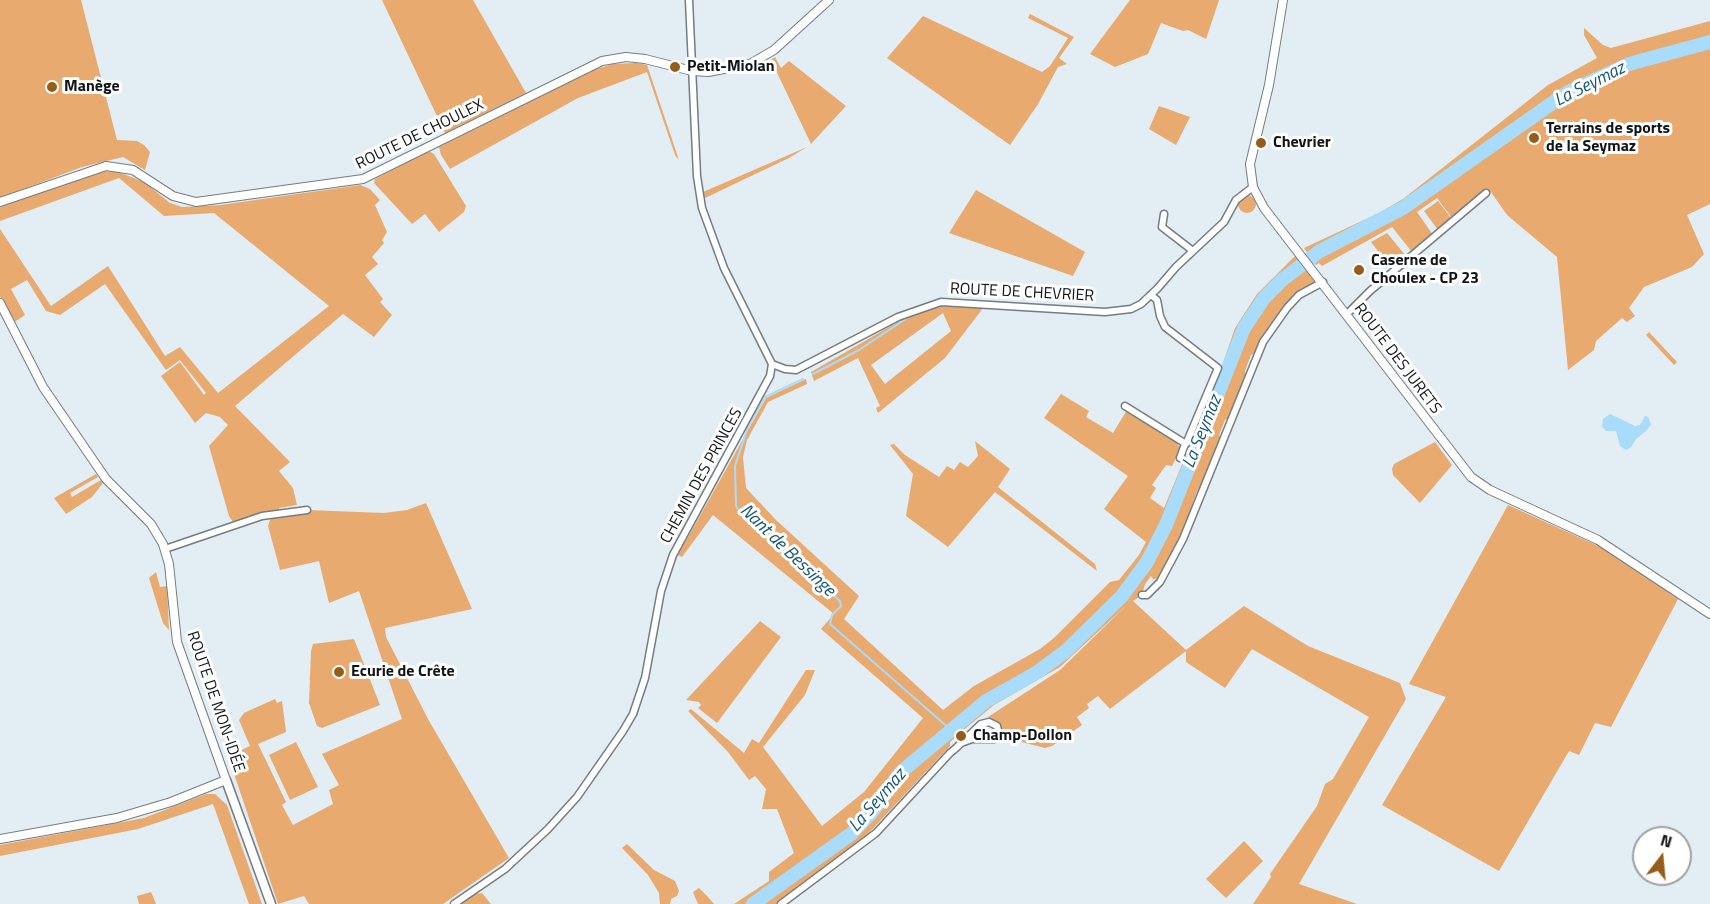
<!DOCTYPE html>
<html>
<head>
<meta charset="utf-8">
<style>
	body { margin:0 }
	#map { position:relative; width:1710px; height:904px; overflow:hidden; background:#e2edf4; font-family:"Titillium Web",sans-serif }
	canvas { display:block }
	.north { position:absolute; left:1632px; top:826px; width:60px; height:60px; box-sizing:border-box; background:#fff; border:2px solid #a0a1a2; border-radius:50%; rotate:16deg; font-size:16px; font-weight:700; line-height:24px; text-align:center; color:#111517 }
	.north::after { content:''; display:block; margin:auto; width:21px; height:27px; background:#965c1a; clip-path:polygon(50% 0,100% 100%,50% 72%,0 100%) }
</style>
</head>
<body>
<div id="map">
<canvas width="1710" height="904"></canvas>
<div class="north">N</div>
</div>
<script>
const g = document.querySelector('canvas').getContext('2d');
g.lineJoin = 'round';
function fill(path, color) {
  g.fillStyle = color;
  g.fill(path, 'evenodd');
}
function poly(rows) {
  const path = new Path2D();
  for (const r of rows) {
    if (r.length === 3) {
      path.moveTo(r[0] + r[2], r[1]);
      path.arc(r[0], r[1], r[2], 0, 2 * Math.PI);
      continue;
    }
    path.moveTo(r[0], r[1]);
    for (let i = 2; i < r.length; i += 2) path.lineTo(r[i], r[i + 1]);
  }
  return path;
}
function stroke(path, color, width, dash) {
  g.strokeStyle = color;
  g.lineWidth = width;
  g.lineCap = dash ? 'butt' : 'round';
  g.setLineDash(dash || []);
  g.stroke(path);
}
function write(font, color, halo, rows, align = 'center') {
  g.font = font + ' "Titillium Web",sans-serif';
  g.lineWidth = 6;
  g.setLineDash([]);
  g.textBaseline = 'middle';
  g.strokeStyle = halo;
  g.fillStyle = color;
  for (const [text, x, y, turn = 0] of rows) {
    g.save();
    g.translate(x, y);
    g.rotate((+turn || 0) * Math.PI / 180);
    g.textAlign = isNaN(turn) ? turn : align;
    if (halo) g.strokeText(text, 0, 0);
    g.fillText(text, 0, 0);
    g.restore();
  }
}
fill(poly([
	[0,0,81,0,117,140,137,141,144,145,150,152,145,170,123,157,82,167,0,198],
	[382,0,473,0,526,93,445,133],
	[1130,0,1219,0,1206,39,1188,30,1183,31,1161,23,1148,54,1115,67,1090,54],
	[1030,14,1074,37,1059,58,1067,64,1058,67,1038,104,1010,145,887,58,923,16,1042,72,1050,66,1068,38,1028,18],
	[1710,21,1710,204,1687,215,1704,254,1692,267,1644,287,1629,308,1635,316,1627,322,1622,318,1596,341,1594,350,1568,370,1557,257,1507,215,1491,192,1455,222,1437,198,1417,212,1433,235,1412,252,1392,227,1322,266,1319,263,1316,265,1304,248,1379,213,1403,199,1548,85,1597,58,1584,35,1584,28,1603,45,1611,48],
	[775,57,781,68,789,61,846,106,811,144,771,60],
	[636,63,647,65,679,160,675,155,647,72,578,98,450,169,441,155,439,147,596,69,613,64],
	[1159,106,1190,117,1176,145,1149,129],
	[807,147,789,158,705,198,703,192],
	[429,151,434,154,466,206,464,212,439,232,425,214,412,224,374,183,375,179],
	[116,171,144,182,170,203,182,207,220,205,360,185,370,189,380,200,375,205,387,232,382,240,384,243,372,257,378,264,365,275,383,299,380,302,392,315,374,337,343,314,235,406,290,462,279,471,293,488,297,505,279,508,279,510,233,522,229,516,209,446,228,425,220,417,206,413,195,423,161,376,180,362,204,395,206,393,180,360,166,370,105,284,60,315,46,311,27,280,11,289,25,315,13,323,0,296,0,229,51,306,108,266,165,356,180,347,218,393,329,306,214,213,164,216,119,178,0,221,0,207,97,172],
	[976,190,1085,252,1073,276,949,233],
	[1247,204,9],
	[1438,201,1451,218,1438,230,1424,211],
	[1387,233,1406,256,1391,268,1371,242],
	[1296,255,1311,273,1323,282,1299,295,1257,353,1251,355,1245,371,1247,377,1232,416,1225,420,1219,435,1222,441,1204,486,1198,489,1192,505,1195,510,1162,579,1153,579,1151,576,1145,584,1142,595,1133,601,1186,650,1244,606,1308,646,1400,683,1406,699,1299,884,1357,904,1253,904,1271,877,1270,874,1317,806,1325,784,1333,779,1369,717,1252,649,1225,688,1186,662,1186,651,1110,709,1098,696,1087,704,1089,708,1077,717,1082,725,1052,746,1045,748,1002,737,1001,724,988,717,1060,670,1129,603,1060,667,994,705,967,727,950,742,950,746,865,837,776,904,734,904,769,881,769,872,794,853,777,809,762,809,766,789,755,776,749,780,728,752,688,711,691,709,744,753,752,739,759,743,806,670,815,670,805,695,763,747,822,826,864,792,923,718,821,629,834,614,713,515,682,557,678,555,766,398,806,379,807,384,768,402,747,440,743,457,746,488,776,520,859,596,844,619,943,710,974,686,1040,649,1054,638,1110,582,1119,580,1139,555,1146,542,1104,509,1128,476,1044,418,1061,394,1089,411,1086,417,1113,433,1127,410,1175,440,1180,448,1176,458,1172,466,1166,465,1152,485,1156,488,1150,498,1164,508,1219,375,1235,328,1257,294],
	[946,305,983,308,945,358,878,413,876,408,880,406,858,358,814,381,811,372,910,315],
	[943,313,951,331,885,384,871,365],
	[1649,332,1677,362,1674,365,1646,335],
	[975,441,1010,469,998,487,1095,564,1097,571,995,492,948,547,906,516,913,474,890,445,894,444,905,455,939,477,947,466,954,470,960,462,968,467,978,456],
	[1435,442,1452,465,1420,503,1393,475,1392,469,1394,464],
	[96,474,98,477,70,493,72,497,101,480,103,483,92,497,66,514,54,498],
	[426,503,472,609,385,628,386,637,428,719,509,858,443,904,309,904,304,896,278,904,230,762,237,760,237,752,250,746,239,720,244,713,275,699,277,703,282,701,286,732,258,744,286,802,282,805,293,825,333,804,329,790,339,785,322,754,402,719,359,591,329,603,319,561,280,570,268,526,271,517,307,510,384,513,407,510],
	[1508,505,1607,550,1678,599,1611,727,1595,723,1579,755,1569,751,1499,871,1382,805,1446,697,1409,684],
	[156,572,160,587,167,586,169,630,163,623,149,578],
	[760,621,781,637,717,723,698,708,701,705,699,702,686,700],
	[354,639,380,705,322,728,317,726,309,703,311,651,313,644],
	[296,742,318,787,290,800,269,755],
	[206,794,215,794,227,805,262,904,249,904,213,804,138,829,0,856,0,845,144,818],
	[1244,841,1263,861,1226,898,1206,879],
	[627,844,654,870,675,881,679,891,677,896,671,899,670,904,660,904,659,893,648,875,622,848],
	[699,888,707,896,714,904,698,904,693,892],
	[151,892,156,904,139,904,137,896],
	[482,893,491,904,460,904,475,894]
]), '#e8aa6f');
fill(poly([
	[1610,414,1635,426,1640,425,1645,416,1648,417,1651,424,1647,430,1636,439,1631,447,1626,450,1620,446,1616,431,1606,431,1602,426,1603,419]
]), '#a9dbfb');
stroke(poly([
	[813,374,859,350,907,318],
	[803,379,765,397,748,427,735,466,736,506,743,515,840,601,841,606,832,615,830,624,951,730]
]), '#a9dbfb', 2);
stroke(poly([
	[753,904,851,834,872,812,901,772,986,701,1036,673,1066,651,1122,596,1147,562,1166,525,1244,328,1264,298,1282,280,1320,251,1403,208,1568,92,1629,64,1710,42]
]), '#a9dbfb', 14);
const minor = poly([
	[1164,214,1162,227,1193,251],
	[1347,314,1370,291,1486,193],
	[772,364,785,369,796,370,898,317,941,302,1105,312,1131,309,1141,304,1157,289,1176,267,1224,222,1236,200,1253,187],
	[1125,406,1186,444,1218,368,1165,327,1160,316,1157,300,1151,295],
	[1180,458,1185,444],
	[165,549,262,516,307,510],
	[1142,595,1147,595,1160,582,1183,539,1263,342,1287,308,1299,295,1323,282],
	[454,904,505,869,548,829,577,797,623,731,633,714,645,678,661,591,673,555,770,376,772,364,724,268,702,208,697,176,689,0],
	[781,904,876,833,950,753,956,748,981,724,989,722,997,726,999,734,994,739,972,739,961,743]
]);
const tertiary = poly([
	[1283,0,1269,85,1250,164,1253,187,1264,208,1471,477,1490,490,1598,540,1710,614],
	[0,202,106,166,133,170,173,196,196,202,363,179,602,61,626,57,645,59,692,71,708,72,750,64,774,50,829,0],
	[0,303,43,387,106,479,151,524,163,544,169,564,177,642,226,780,171,802,117,818,0,839]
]);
const secondary = poly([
	[226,780,271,904]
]);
stroke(minor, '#737d83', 9);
stroke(tertiary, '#737d83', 10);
stroke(secondary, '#737d83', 11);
stroke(minor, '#fff', 6);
stroke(tertiary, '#fff', 8);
stroke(secondary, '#fff', 8);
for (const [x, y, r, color] of [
	[675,67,6,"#965c1a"],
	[52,87,6,"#965c1a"],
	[1534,138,6,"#965c1a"],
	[1261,143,6,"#965c1a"],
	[1359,270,6,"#965c1a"],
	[339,672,6,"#965c1a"],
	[961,736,6,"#965c1a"]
]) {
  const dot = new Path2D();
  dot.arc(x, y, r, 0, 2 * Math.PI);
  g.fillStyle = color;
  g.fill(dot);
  stroke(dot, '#fff', 2);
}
write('bold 16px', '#111517', '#fff', [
	["Petit-Miolan",687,67],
	["Manège",64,87],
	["Terrains de sports",1546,129],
	["de la Seymaz",1546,147],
	["Chevrier",1273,143],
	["Caserne de",1371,261],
	["Choulex - CP 23",1371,279],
	["Ecurie de Crête",351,672],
	["Champ-Dollon",973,736]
], 'left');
write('16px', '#111517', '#fff', [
	["ROUTE DE CHOULEX",420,135,-26],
	["ROUTE DE CHEVRIER",1022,293,3],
	["ROUTE DES JURETS",1397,359,53],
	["CHEMIN DES PRINCES",702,476,-61],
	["ROUTE DE MON-IDÉE",215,702,71]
]);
write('italic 18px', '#115679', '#fff', [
	["La Seymaz",1590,85,-27],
	["La Seymaz",1203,432,-68],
	["Nant de Bessinge",787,551,44],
	["La Seymaz",878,801,-49]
]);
</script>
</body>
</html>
